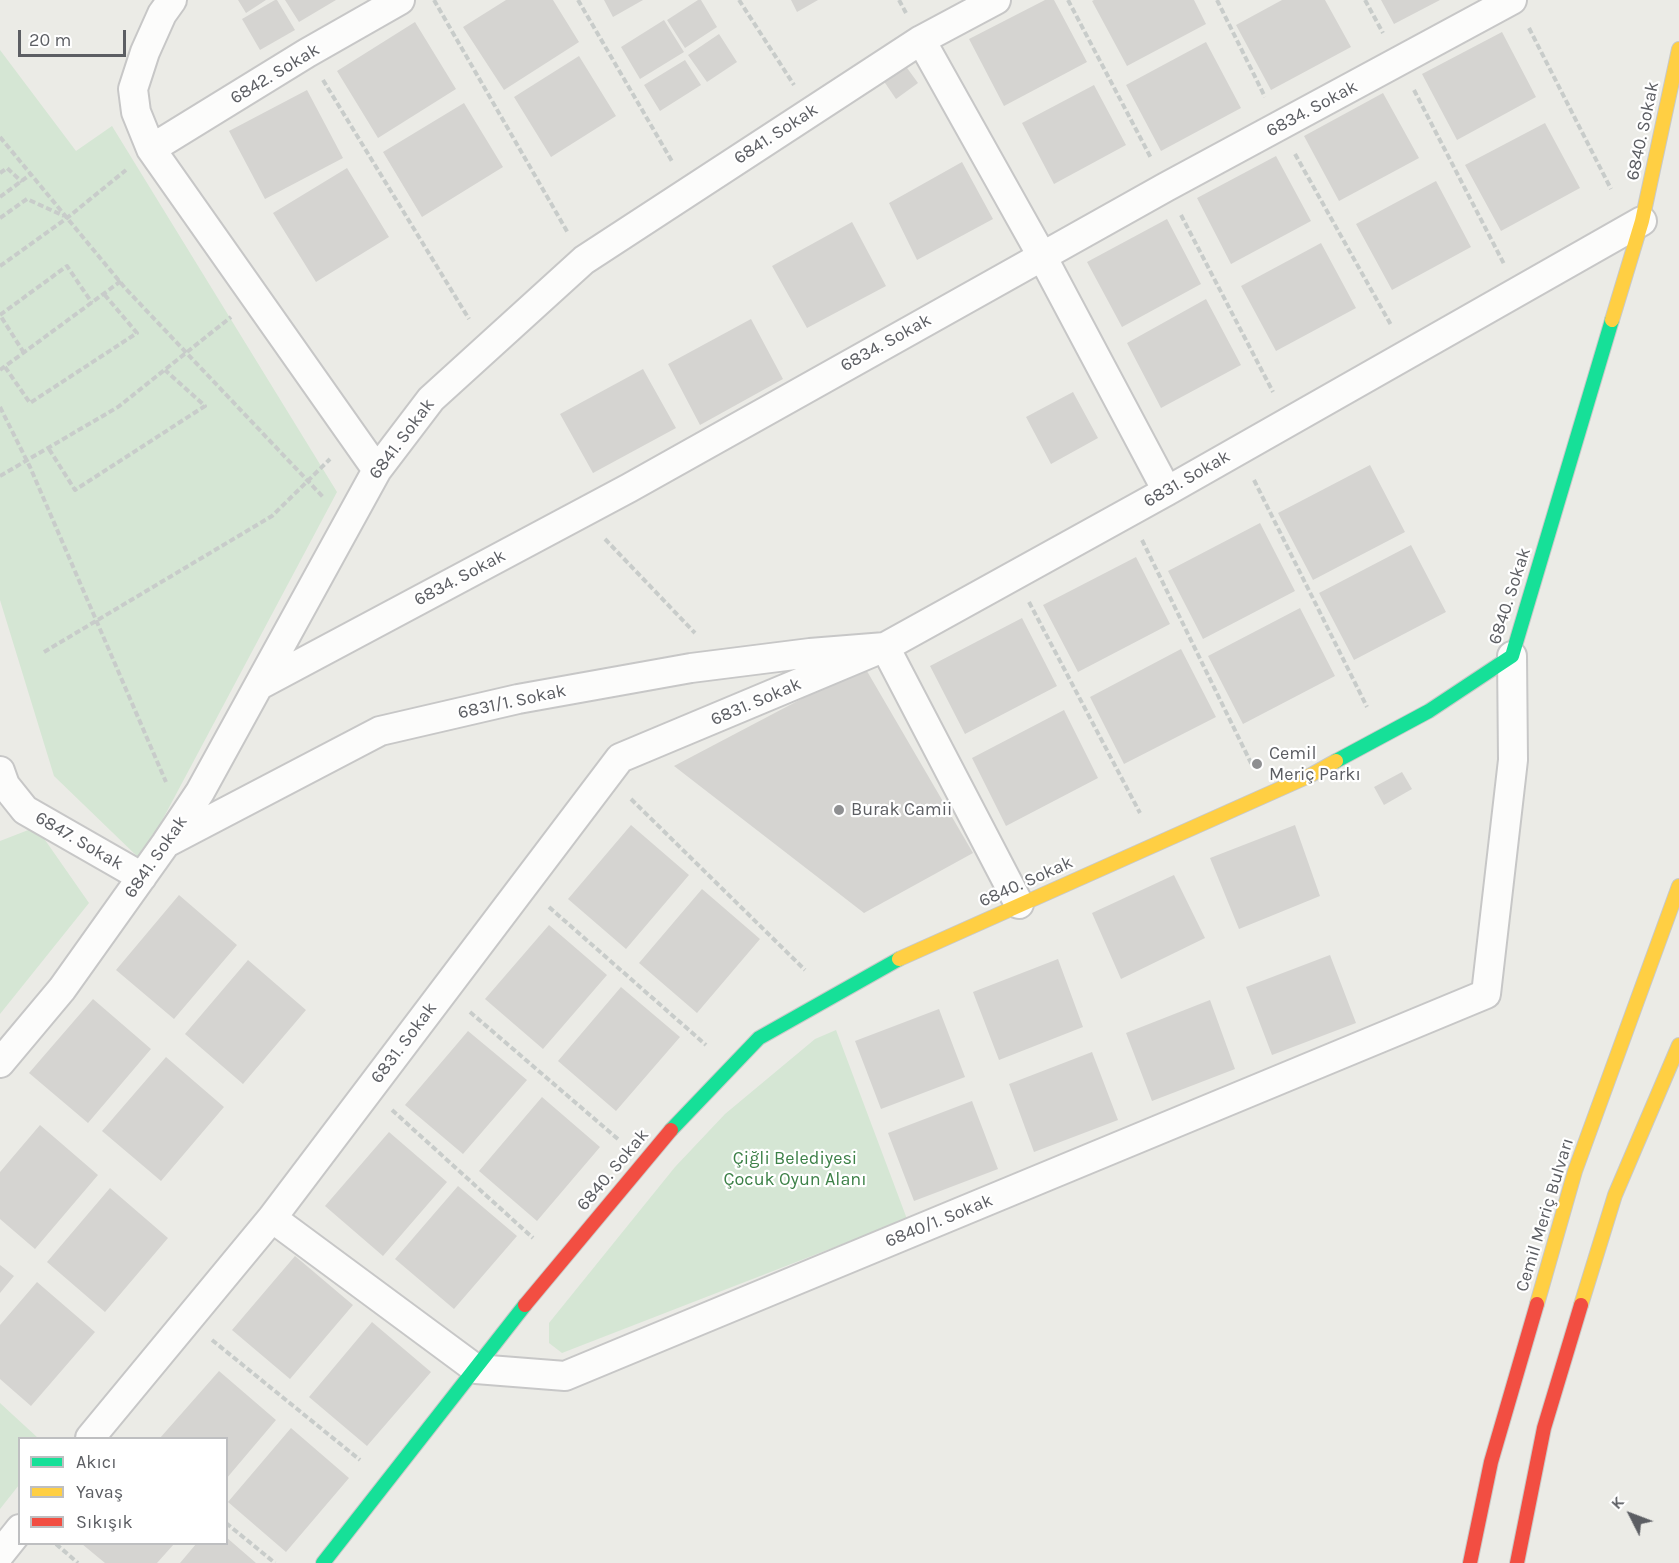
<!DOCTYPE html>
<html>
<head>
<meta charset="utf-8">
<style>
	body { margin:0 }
	#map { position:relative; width:1679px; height:1563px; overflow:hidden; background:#ebebe6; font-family:Karla,sans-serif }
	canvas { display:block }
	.legend { position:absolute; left:18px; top:1437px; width:210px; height:108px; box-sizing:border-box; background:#fff; border:2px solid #bebfc1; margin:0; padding:8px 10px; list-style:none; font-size:18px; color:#5c5e63 }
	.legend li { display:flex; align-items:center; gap:12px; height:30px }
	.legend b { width:30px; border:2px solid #bebfc1 }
	.north { position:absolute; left:1601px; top:1485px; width:60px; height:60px; -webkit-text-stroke:4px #fff; paint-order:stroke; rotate:312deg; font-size:16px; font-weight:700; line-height:24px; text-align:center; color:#5c5e63 }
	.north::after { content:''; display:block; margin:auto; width:21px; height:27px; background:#5c5e63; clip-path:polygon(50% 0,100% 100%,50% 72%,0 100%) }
	.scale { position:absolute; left:18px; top:30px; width:108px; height:27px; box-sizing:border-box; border:3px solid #5c5e63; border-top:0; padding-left:8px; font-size:18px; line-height:21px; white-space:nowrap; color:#5c5e63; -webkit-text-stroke:4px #fff; paint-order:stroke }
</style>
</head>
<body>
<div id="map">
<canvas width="1679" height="1563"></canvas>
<ul class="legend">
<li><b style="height:8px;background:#16e098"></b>Akıcı</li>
<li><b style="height:8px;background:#ffcf43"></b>Yavaş</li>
<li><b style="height:8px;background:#f24e42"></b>Sıkışık</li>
</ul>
<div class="north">K</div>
<div class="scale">20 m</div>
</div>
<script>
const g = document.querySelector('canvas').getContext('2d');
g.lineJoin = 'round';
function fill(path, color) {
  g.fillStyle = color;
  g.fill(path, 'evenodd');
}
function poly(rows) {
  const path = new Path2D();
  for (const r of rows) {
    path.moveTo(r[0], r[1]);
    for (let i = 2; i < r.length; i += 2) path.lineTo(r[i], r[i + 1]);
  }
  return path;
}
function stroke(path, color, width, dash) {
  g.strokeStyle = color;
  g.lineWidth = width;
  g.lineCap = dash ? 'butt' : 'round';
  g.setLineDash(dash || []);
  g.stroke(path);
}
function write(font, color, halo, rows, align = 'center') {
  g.font = font + ' Karla,sans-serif';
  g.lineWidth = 4.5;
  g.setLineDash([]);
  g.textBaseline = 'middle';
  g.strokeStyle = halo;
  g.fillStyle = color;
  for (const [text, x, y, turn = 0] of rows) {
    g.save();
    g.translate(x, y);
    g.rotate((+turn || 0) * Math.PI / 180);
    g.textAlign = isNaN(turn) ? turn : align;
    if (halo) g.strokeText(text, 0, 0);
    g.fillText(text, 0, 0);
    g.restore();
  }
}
fill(poly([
	[0,50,76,151,112,126,337,492,141,860,54,776,0,600],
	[36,827,89,903,0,1014,0,841],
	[836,1030,907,1219,562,1353,549,1343,549,1323,675,1167,725,1114,815,1039],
	[0,1403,38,1438,20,1438,19,1485,0,1509]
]), '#d5e6d4');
fill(poly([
	[238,0,266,0,246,13],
	[275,0,277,0,295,30,260,50,242,19],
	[285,0,336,0,299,22],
	[506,0,553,0,579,42,504,90,463,27],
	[604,0,643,0,613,17],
	[698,0,701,0,717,27,685,48,667,20],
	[791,0,818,0,797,12],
	[1045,0,1054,0,1087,62,1004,106,969,39],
	[1094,0,1194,0,1206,24,1127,66,1092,1],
	[1282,0,1325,0,1351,47,1271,90,1236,25],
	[1381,0,1440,0,1394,24],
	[664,20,684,52,640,79,621,47],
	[415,22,456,89,378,138,337,71],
	[1502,32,1536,97,1457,140,1422,74],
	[719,34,737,62,707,82,688,55],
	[1206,42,1241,108,1161,151,1126,85],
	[579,56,616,116,551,157,514,97],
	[685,60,701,85,660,111,644,85],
	[902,61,918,83,896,99,881,77],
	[1094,85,1126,145,1054,184,1022,123],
	[307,90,343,158,265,199,229,131],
	[1383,93,1419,158,1339,201,1304,136],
	[464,103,503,167,422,217,383,152],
	[1545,123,1580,188,1501,231,1465,165],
	[1276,156,1311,221,1231,264,1197,198],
	[962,162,993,219,917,260,889,203],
	[347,168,389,237,316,282,273,213],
	[1436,181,1471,247,1392,290,1356,224],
	[1167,219,1201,284,1122,327,1087,262],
	[852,222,886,286,807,328,772,266],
	[1321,243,1356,308,1276,351,1241,286],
	[1206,299,1241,365,1161,408,1127,343],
	[751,319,783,379,700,425,668,364],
	[643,369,676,428,593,473,560,414],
	[1073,392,1098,438,1051,464,1026,417],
	[1370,465,1405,532,1313,580,1278,513],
	[1260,523,1295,591,1203,639,1168,571],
	[1411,545,1446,612,1354,660,1319,593],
	[1136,557,1170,624,1078,672,1043,605],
	[1300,608,1335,676,1243,724,1208,656],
	[1022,618,1057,686,965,734,930,666],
	[1181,649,1216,717,1124,764,1090,697],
	[864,666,973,853,864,913,674,766],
	[1064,710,1098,778,1006,826,972,758],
	[1402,772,1412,789,1384,805,1374,787],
	[631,825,689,875,626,949,568,899],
	[1295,825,1320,896,1239,929,1210,858],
	[1174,875,1205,938,1121,979,1092,913],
	[702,889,760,939,697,1013,639,963],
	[179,895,237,945,174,1019,116,970],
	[549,925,607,975,543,1049,485,999],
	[1330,955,1356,1023,1272,1055,1246,987],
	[1058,959,1083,1027,999,1060,973,992],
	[248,960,306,1010,243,1084,185,1034],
	[621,987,680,1037,616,1111,558,1061],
	[93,999,151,1049,88,1123,29,1073],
	[1210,1000,1235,1069,1152,1101,1126,1033],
	[939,1009,965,1077,881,1109,855,1041],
	[468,1031,527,1080,463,1154,405,1105],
	[1092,1052,1118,1120,1034,1152,1009,1084],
	[166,1057,224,1107,161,1181,102,1131],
	[542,1097,600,1147,537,1221,479,1171],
	[972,1101,998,1169,914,1201,888,1133],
	[40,1125,98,1175,35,1249,0,1219,0,1172],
	[389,1132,447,1182,383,1256,325,1206],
	[458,1186,517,1236,454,1309,395,1259],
	[110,1188,168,1238,105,1312,47,1262],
	[295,1256,353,1305,290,1379,232,1330],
	[0,1265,14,1276,0,1293],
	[37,1282,95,1332,31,1406,0,1379,0,1325],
	[372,1322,431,1372,367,1446,309,1397],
	[219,1371,276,1420,226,1479,226,1438,160,1438],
	[291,1428,349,1478,286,1552,228,1502],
	[226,1537,256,1563,180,1563,196,1544,226,1544],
	[82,1544,174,1544,157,1563,105,1563]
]), '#d5d4d1');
const street = poly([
	[172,0,162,14,145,52,133,89,136,112,151,149,377,470],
	[921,40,1042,256,1167,491],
	[151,149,307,53,400,0],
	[260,685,629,488,1166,187,1512,0],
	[0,771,5,785,25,810,142,877],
	[168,842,380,731,518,699,691,668,810,653,885,647,1019,904],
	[0,1063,62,989,166,843,200,792,377,470,431,399,584,260,921,40,996,0],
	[272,1218,476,1369,565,1376,1486,994,1513,760,1512,656],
	[90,1438,272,1218,620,758,885,647,1167,491,1642,221],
	[0,1554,20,1529]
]);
const fast = poly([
	[1336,761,1429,711,1512,656,1612,320],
	[671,1130,759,1038,899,959],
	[323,1563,525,1305]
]);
const slow = poly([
	[1612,320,1642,221,1679,49],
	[899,959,1311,775,1336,761],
	[1537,1304,1575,1171,1679,886],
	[1581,1305,1615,1195,1679,1045]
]);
const jam = poly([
	[525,1305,671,1130],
	[1470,1563,1491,1462,1537,1304],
	[1517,1563,1544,1428,1581,1305]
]);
stroke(street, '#c7c7c7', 32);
stroke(fast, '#c8c9c8', 16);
stroke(slow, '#c8c9c8', 16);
stroke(jam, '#c8c9c8', 16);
stroke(poly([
	[434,0,568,233],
	[578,0,673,163],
	[739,0,794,85],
	[899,0,906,13],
	[1068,0,1151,158],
	[1217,0,1265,97],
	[1365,0,1383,33],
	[1529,28,1611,189],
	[323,80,469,319],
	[1414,90,1504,264],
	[0,137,125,288,324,498],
	[1295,154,1391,325],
	[0,173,7,168,22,182],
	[0,197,31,174],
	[1181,215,1273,392],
	[0,218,27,199,64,216],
	[0,266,67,218,126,170],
	[24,353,0,315,67,266,92,303],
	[5,367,30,403,137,333,104,294],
	[0,370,121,281],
	[0,407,30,467,166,782],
	[49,449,75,490,205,406,165,370],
	[0,476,118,407,231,317],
	[1254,480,1367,707],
	[605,539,695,633],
	[1142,540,1252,765],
	[1029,602,1140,813],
	[44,652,272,516,330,459],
	[631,799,805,970],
	[549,907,706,1045],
	[470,1012,619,1140],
	[392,1110,533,1238],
	[212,1340,360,1460],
	[226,1523,275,1563],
	[56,1544,78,1563]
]), '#c8ccca', 4, [6, 3]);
stroke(street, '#fcfcfb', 28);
stroke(fast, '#16e098', 14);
stroke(slow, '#ffcf43', 14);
stroke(jam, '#f24e42', 14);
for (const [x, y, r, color] of [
	[1257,764,6,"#8e8f91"],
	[839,810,6,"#8e8f91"]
]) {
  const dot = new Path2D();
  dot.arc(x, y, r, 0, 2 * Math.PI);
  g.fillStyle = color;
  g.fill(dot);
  stroke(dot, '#fff', 2);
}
write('18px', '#5c5e63', '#fff', [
	["6842. Sokak",275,74,-31],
	["6834. Sokak",1312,109,-28],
	["6840. Sokak",1643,131,-78],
	["6841. Sokak",776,134,-33],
	["6834. Sokak",886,343,-29],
	["6841. Sokak",402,439,-53],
	["6831. Sokak",1187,479,-30],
	["6834. Sokak",460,578,-28],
	["6840. Sokak",1510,596,-72],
	["6831/1. Sokak",512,702,-12],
	["6831. Sokak",756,702,-23],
	["6847. Sokak",79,841,30],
	["6841. Sokak",156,857,-55],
	["6840. Sokak",1026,882,-24],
	["6831. Sokak",404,1043,-53],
	["6840. Sokak",613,1170,-50],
	["Cemil Meriç Bulvarı",1545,1215,-73],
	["6840/1. Sokak",939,1221,-22]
]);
write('18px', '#5c5e63', '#fff', [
	["Cemil",1269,754],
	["Meriç Parkı",1269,775],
	["Burak Camii",851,810]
], 'left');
write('18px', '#3d8148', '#fff', [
	["Çiğli Belediyesi",795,1159],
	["Çocuk Oyun Alanı",795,1180]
]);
</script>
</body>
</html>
